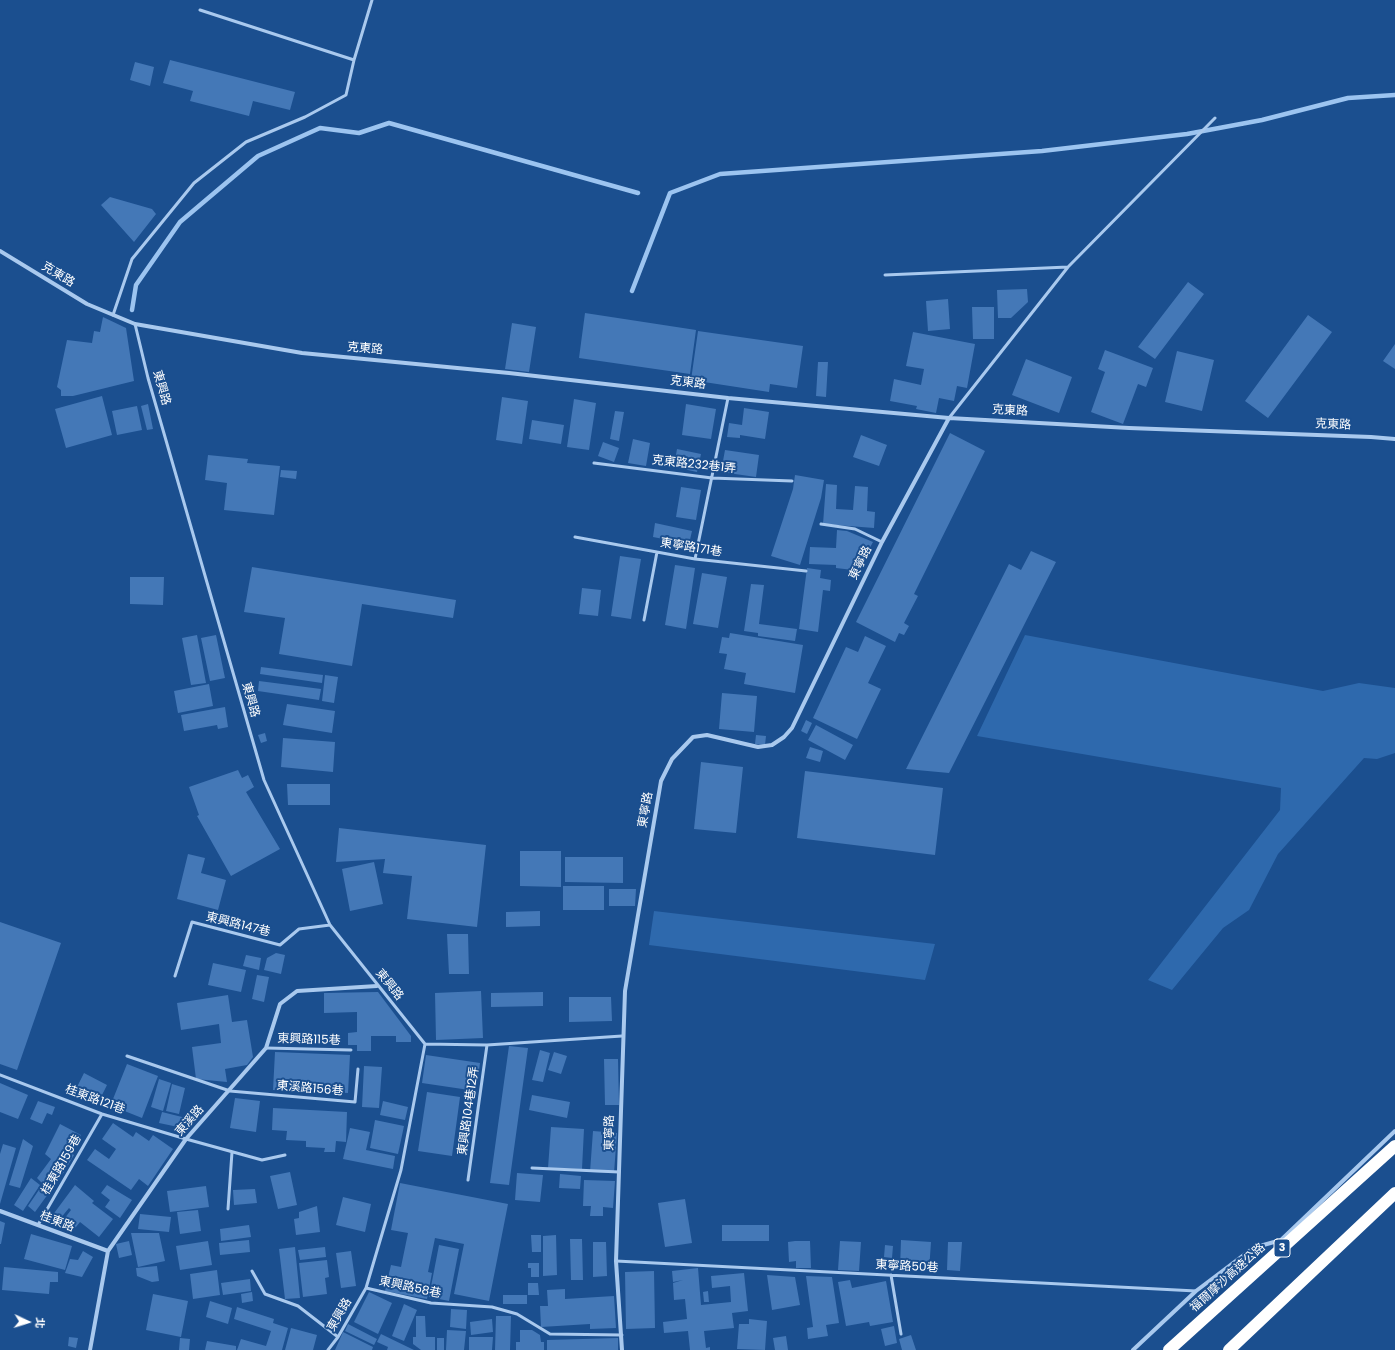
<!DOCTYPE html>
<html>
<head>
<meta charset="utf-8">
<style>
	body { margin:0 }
	#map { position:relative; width:1395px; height:1350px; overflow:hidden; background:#1b4f8f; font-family:Poppins,"Noto Sans TC",sans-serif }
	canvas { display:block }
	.north { position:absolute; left:8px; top:1302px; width:40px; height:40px; -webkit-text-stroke:3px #1b4f8f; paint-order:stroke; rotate:94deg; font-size:11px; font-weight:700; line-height:16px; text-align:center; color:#fff }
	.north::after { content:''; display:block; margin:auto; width:14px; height:18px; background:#fff; clip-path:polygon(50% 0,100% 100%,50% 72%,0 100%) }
</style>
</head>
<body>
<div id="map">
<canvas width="1395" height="1350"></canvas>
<div class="north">北</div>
</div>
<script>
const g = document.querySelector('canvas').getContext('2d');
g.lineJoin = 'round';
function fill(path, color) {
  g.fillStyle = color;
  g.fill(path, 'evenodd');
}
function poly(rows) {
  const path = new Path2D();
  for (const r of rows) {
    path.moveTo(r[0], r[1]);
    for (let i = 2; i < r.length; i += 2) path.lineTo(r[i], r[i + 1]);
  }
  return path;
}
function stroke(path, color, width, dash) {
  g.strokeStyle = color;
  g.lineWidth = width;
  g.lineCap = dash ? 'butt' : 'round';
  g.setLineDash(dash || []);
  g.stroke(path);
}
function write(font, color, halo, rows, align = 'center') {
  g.font = font + ' Poppins,"Noto Sans TC",sans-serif';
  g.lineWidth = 4;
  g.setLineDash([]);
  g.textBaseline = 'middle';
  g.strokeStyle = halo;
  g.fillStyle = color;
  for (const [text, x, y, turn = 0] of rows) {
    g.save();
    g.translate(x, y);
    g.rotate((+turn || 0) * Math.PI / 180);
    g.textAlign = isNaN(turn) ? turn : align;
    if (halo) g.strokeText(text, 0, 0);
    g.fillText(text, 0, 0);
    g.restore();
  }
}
fill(poly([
	[1025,635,1323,691,1359,683,1395,688,1395,753,1377,759,1364,758,1278,854,1249,910,1223,928,1172,990,1148,980,1280,810,1281,788,977,736],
	[654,911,935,944,925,980,649,945]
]), '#2e69ad');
stroke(poly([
	[632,291,670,193,720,174,1042,151,1187,134,1262,120,1348,98,1395,95],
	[132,310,136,285,180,222,258,156,320,128,359,133,389,123,638,193]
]), '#9cc4f0', 4.5);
fill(poly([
	[170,60,295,92,290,110,253,101,249,116,190,101,193,91,163,83],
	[135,62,154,67,150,86,130,80],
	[110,197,152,209,156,214,134,242,101,205],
	[1188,282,1204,294,1155,359,1138,347],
	[1027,289,1028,302,1011,318,998,318,997,290],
	[948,299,950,329,928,331,926,301],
	[972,307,994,307,994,339,973,339],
	[585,313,696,330,690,374,579,358],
	[1308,315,1332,332,1268,418,1245,401],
	[103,317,126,328,134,381,73,396,61,396,61,390,57,387,67,340,92,343,94,331,100,332],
	[512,323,536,327,529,372,505,369],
	[698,331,803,346,797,388,770,384,769,392,691,380],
	[913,332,975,344,967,388,957,386,954,401,939,398,936,413,916,409,917,406,890,401,894,379,921,385,924,369,906,366],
	[1395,344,1395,369,1383,361],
	[1105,350,1153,368,1146,387,1138,384,1123,424,1091,412,1105,372,1098,369],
	[1177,351,1214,360,1202,411,1165,402],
	[1026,359,1072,377,1059,413,1012,395],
	[818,362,828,362,826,397,816,396],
	[102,396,112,435,66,448,55,409],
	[502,397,528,401,522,444,496,440],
	[574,399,596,403,589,450,567,447],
	[148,404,153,429,147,430,141,406],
	[686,404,716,409,711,439,682,435],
	[137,406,142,430,117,435,112,411],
	[744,408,769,412,765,439,740,435,740,438,727,437,729,423,742,425],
	[615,411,624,412,619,441,610,439],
	[532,420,564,425,561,444,529,439],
	[950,433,985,451,914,594,918,596,904,623,909,626,904,635,899,633,895,642,856,622],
	[861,435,887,445,879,466,853,457],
	[633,439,650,443,646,466,628,463],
	[603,442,619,448,614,462,598,456],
	[677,449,701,454,697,472,674,467],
	[725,450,759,455,756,477,721,472],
	[208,455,248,459,247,463,280,466,274,515,224,510,227,483,205,480],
	[281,470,297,471,296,479,280,477],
	[795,475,824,480,821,498,800,565,771,556,793,489],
	[826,484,837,485,836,509,853,510,855,486,868,487,867,511,875,512,874,528,823,524],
	[681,487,701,490,696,520,676,517],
	[655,523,692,531,689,544,653,537],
	[837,530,847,531,873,542,861,564,854,564,853,570,836,568,836,565,809,564,810,547,836,548],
	[1031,551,1056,562,949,773,906,769,1009,564,1021,570],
	[620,556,641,559,631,619,611,616],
	[675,565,695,568,686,629,665,625],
	[252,567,456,600,453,618,362,604,352,666,279,654,285,618,244,612],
	[807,568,821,570,820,578,831,580,830,591,823,590,818,632,799,629],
	[702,573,727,577,718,628,693,624],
	[130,577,164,577,163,605,130,604],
	[751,584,764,585,759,624,797,629,795,641,758,636,758,633,744,631],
	[582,588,601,590,598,616,579,614],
	[730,633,803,645,795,693,744,684,746,673,724,669,727,654,719,653,722,637,729,638],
	[197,635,206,683,191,685,182,638],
	[216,635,225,678,210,681,201,638],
	[865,636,886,646,868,683,881,689,857,739,813,718,846,647,858,652],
	[261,667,323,675,322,683,260,674],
	[325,675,338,677,334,703,322,701],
	[259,681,321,689,319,700,258,691],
	[209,684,213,706,178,713,174,691],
	[722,693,757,696,754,732,719,729],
	[287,704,335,711,332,733,283,725],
	[225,707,228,727,218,729,217,725,184,731,181,715],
	[806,720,812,723,807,734,801,731],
	[816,725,853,745,845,760,808,740],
	[265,733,267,741,261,743,258,735],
	[756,735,766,736,765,745,755,744],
	[283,738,335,742,333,772,281,767],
	[810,747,823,751,820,762,806,758],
	[701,762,743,767,736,833,694,829],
	[238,770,242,778,248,775,254,787,246,792,280,849,231,876,197,816,199,815,189,787],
	[805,771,943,788,935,855,797,838],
	[287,784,330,784,330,805,288,805],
	[339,828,486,845,477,927,407,919,412,876,383,873,385,859,336,862],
	[520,851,561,851,561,887,520,886],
	[188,854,205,858,201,873,226,880,218,910,177,899],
	[565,857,623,857,623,883,565,882],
	[374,862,383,904,350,911,342,869],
	[563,886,604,886,604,910,563,910],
	[609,889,636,889,635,906,609,906],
	[540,911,540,926,506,927,506,912],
	[0,922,61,943,17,1070,0,1064],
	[447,934,468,934,469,974,449,974],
	[276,953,285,955,281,974,264,970,267,958],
	[246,955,261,958,259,970,243,966],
	[213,963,246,970,241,992,208,985],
	[257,975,269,977,264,1002,252,999],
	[481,991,483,1038,436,1040,435,993],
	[378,992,411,1036,411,1042,396,1042,396,1036,371,1036,371,1051,357,1051,357,1045,348,1045,348,1033,357,1032,357,1012,324,1013,324,993],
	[543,992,543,1006,491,1007,491,993],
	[228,995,232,1022,247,1020,253,1057,247,1065,225,1069,227,1082,196,1079,192,1047,221,1043,219,1024,181,1030,177,1003],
	[569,997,611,997,612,1021,569,1022],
	[509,1046,528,1048,509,1185,490,1183],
	[540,1050,550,1053,543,1082,532,1080],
	[275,1052,350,1055,348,1093,273,1090],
	[554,1052,567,1056,561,1074,548,1070],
	[426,1055,480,1063,476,1091,422,1083],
	[604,1059,618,1059,619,1105,605,1105],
	[127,1064,158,1076,142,1118,122,1110,111,1104],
	[364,1066,382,1067,379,1108,362,1107],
	[84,1073,107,1085,100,1099,77,1087],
	[159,1079,171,1083,163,1111,151,1107],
	[0,1083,28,1095,18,1119,0,1112],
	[172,1084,185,1088,179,1114,166,1111],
	[427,1092,460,1097,452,1156,418,1151],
	[532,1095,570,1102,567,1118,529,1110],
	[235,1098,260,1101,256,1132,230,1128],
	[38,1101,55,1107,52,1115,47,1113,42,1124,30,1119],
	[383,1101,408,1107,405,1120,380,1115],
	[273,1108,347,1112,346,1142,336,1141,335,1152,324,1152,325,1148,306,1147,306,1141,286,1140,287,1131,272,1130],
	[162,1112,186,1118,183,1128,159,1123],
	[375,1120,404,1126,398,1154,370,1148],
	[113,1123,133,1137,136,1132,149,1141,153,1135,173,1149,148,1186,139,1179,131,1190,87,1160,95,1149,109,1159,116,1149,102,1139],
	[60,1124,81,1135,71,1153,74,1155,64,1172,35,1212,28,1206,43,1184,37,1178,51,1159,45,1154],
	[551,1127,584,1129,582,1169,548,1168],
	[350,1128,370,1132,366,1150,395,1156,393,1169,343,1159],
	[593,1131,617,1133,614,1173,590,1172],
	[23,1139,33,1146,20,1188,9,1185],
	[3,1144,16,1148,0,1204,0,1154],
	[290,1172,297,1205,278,1209,270,1176],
	[517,1173,543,1175,540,1202,515,1200],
	[560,1174,581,1176,580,1189,559,1188],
	[31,1178,40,1185,23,1211,14,1205],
	[584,1180,615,1181,613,1208,603,1207,603,1216,590,1216,591,1206,583,1206],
	[400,1183,508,1204,489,1301,454,1294,464,1244,435,1238,428,1272,432,1273,427,1299,385,1291,391,1265,401,1267,408,1233,391,1230],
	[75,1185,94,1201,92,1203,113,1219,99,1237,80,1222,72,1232,61,1223,71,1210,69,1208,55,1225,49,1220],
	[107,1185,132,1200,120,1218,105,1207,110,1200,101,1193],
	[206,1186,209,1207,170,1212,167,1191],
	[255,1189,257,1203,234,1205,233,1190],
	[343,1197,371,1204,365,1232,336,1225],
	[685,1199,692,1243,665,1247,658,1203],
	[317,1206,320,1232,296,1235,294,1219,299,1218,299,1212],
	[198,1210,201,1231,180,1234,177,1212],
	[140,1214,171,1217,169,1232,138,1229],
	[0,1221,5,1223,1,1244,0,1244],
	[249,1225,251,1237,221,1241,220,1229],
	[722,1225,769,1225,769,1241,722,1241],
	[131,1233,159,1233,165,1261,138,1267],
	[31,1234,72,1246,65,1270,24,1259],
	[531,1235,541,1235,541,1252,532,1252],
	[556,1235,557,1275,543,1276,543,1236],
	[570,1239,582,1239,583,1280,571,1280],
	[249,1240,250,1252,220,1255,219,1243],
	[901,1240,931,1242,929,1271,900,1269],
	[129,1241,132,1255,119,1258,116,1244],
	[208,1241,212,1265,180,1270,176,1246],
	[795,1241,810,1241,811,1268,796,1268,796,1261,789,1262,788,1242],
	[840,1241,861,1242,859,1271,838,1270],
	[593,1242,606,1242,607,1276,593,1277],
	[948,1242,962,1242,960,1271,947,1270],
	[439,1245,459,1249,449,1301,429,1297],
	[885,1245,893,1246,892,1258,884,1257],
	[295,1247,300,1298,285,1299,279,1249],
	[325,1247,326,1257,300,1260,298,1250],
	[83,1251,93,1257,82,1277,65,1273,70,1259,78,1260],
	[351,1251,356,1286,341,1288,336,1253],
	[327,1260,329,1277,325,1278,327,1294,303,1297,299,1263],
	[528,1263,539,1263,539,1277,531,1277,531,1268,528,1268],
	[157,1266,159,1281,152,1282,137,1276,136,1268],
	[4,1267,58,1272,58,1282,50,1282,49,1294,2,1290],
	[698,1268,701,1305,731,1302,730,1286,712,1288,711,1276,744,1273,748,1311,732,1313,734,1328,704,1331,706,1348,710,1347,710,1350,690,1350,688,1331,664,1333,663,1322,687,1319,685,1299,674,1300,673,1283,683,1280,673,1282,672,1271],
	[217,1270,220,1295,193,1299,190,1274],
	[654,1271,655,1328,626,1329,625,1272],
	[767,1275,795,1277,800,1305,772,1310],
	[806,1276,832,1277,839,1323,826,1325,828,1336,808,1339,807,1328,813,1327],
	[250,1279,251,1291,223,1295,221,1283],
	[850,1280,852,1288,886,1281,893,1322,870,1326,869,1322,846,1326,838,1282],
	[528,1283,538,1283,539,1295,528,1295],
	[565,1289,565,1299,614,1296,616,1328,590,1329,590,1324,541,1327,540,1306,548,1306,547,1290],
	[708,1291,709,1302,704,1302,703,1292],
	[252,1292,253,1301,242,1303,241,1294],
	[369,1292,392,1303,378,1334,354,1322],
	[153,1294,188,1301,181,1337,146,1330],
	[503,1295,527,1295,527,1304,503,1304],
	[210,1301,232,1308,228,1324,206,1317],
	[404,1304,417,1310,404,1341,392,1336],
	[237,1307,274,1319,273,1323,288,1328,282,1350,237,1350,241,1339,266,1346,271,1331,234,1319],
	[451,1309,467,1310,466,1329,450,1327],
	[416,1316,425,1316,426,1337,435,1337,435,1350,421,1350,413,1344,413,1337,416,1337],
	[496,1316,511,1316,510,1350,495,1350],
	[492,1319,493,1332,471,1335,470,1322],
	[749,1319,767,1321,765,1350,737,1349,739,1324,749,1324],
	[348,1324,377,1339,374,1345,345,1331],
	[894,1326,897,1343,885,1346,881,1329],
	[291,1328,317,1335,313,1350,285,1350],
	[447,1330,466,1331,464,1350,446,1350],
	[520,1330,532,1330,540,1335,541,1342,544,1342,544,1350,516,1350,516,1342,520,1342],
	[343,1332,373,1347,372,1350,335,1350],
	[381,1334,414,1350,387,1350,388,1347,377,1342],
	[911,1335,916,1350,902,1350,899,1339],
	[786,1336,788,1350,775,1350,773,1338],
	[69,1337,78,1338,76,1348,68,1346],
	[469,1337,493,1337,492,1350,469,1350],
	[180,1338,190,1339,189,1350,179,1350],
	[437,1338,444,1338,444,1350,437,1350],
	[618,1338,618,1350,547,1350,547,1340],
	[207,1341,236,1346,236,1350,205,1350]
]), '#4478b7');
stroke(poly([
	[200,10,354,60],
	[885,275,1068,267],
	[113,315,132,259,194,183,246,142,305,117,346,95,354,60,372,0],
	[135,324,148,378,264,780,330,925,425,1044],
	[949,418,1068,267,1215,118],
	[594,463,712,478,792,481],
	[821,524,855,529,882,542],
	[575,537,695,559,806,571],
	[695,559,728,398],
	[644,620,657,552],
	[175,976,192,922,280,945,299,929,330,925],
	[425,1044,401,1170,366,1288,431,1303,492,1307,517,1314,550,1334,622,1335],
	[425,1044,487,1045,622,1036],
	[266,1048,351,1050],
	[127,1056,230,1091,355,1102,358,1069],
	[0,1075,102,1114,186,1139,262,1160,285,1155],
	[532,1168,619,1172],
	[468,1180,487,1045],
	[228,1209,232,1152],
	[38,1225,102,1114],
	[616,1261,1196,1291],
	[252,1271,265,1294,298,1306,338,1337],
	[891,1275,901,1334],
	[328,1350,338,1337,366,1288]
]), '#a9c9ee', 3);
stroke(poly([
	[0,251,87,304,135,324,302,353,509,373,728,398,949,418,1129,428,1371,437,1395,439],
	[0,1211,108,1251],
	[90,1350,108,1251,186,1139,266,1048,280,1004,297,991,377,986],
	[622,1350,616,1261,625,991,661,781,672,759,693,737,707,735,758,747,772,745,784,737,792,728,882,542,949,418],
	[1133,1350,1196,1291,1253,1248,1281,1240,1395,1131]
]), '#a9c9ee', 4);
stroke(poly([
	[1169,1350,1395,1146],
	[1229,1350,1395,1193]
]), '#fff', 12);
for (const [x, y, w] of [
	[1282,1248,16]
]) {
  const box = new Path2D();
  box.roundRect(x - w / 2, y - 9, w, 18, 3);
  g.fillStyle = '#1b4f8f';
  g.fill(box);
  stroke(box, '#fff', 1);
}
write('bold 11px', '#fff', null, [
	["3",1282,1248]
]);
write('12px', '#fff', '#1b4f8f', [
	["克東路",58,275,31],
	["克東路",365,349,5],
	["克東路",688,383,7],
	["東興路",161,388,74],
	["克東路",1010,411,3],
	["克東路",1333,425,2],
	["克東路232巷1弄",694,465,6],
	["東寧路171巷",691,548,9],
	["東寧路",861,563,-64],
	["東興路",250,700,74],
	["東寧路",646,810,-80],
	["東興路147巷",238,925,14],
	["東興路",389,985,51],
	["東興路115巷",309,1040,2],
	["東溪路156巷",310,1089,5],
	["桂東路121巷",95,1100,20],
	["東興路104巷12弄",469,1111,-82],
	["東溪路",190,1121,-49],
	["東寧路",610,1133,-89],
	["桂東路159巷",62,1165,-60],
	["桂東路",57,1222,21],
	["東寧路50巷",907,1267,3],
	["福爾摩沙高速公路",1228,1278,-42],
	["東興路58巷",410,1288,12],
	["東興路",340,1315,-60]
]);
</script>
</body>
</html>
